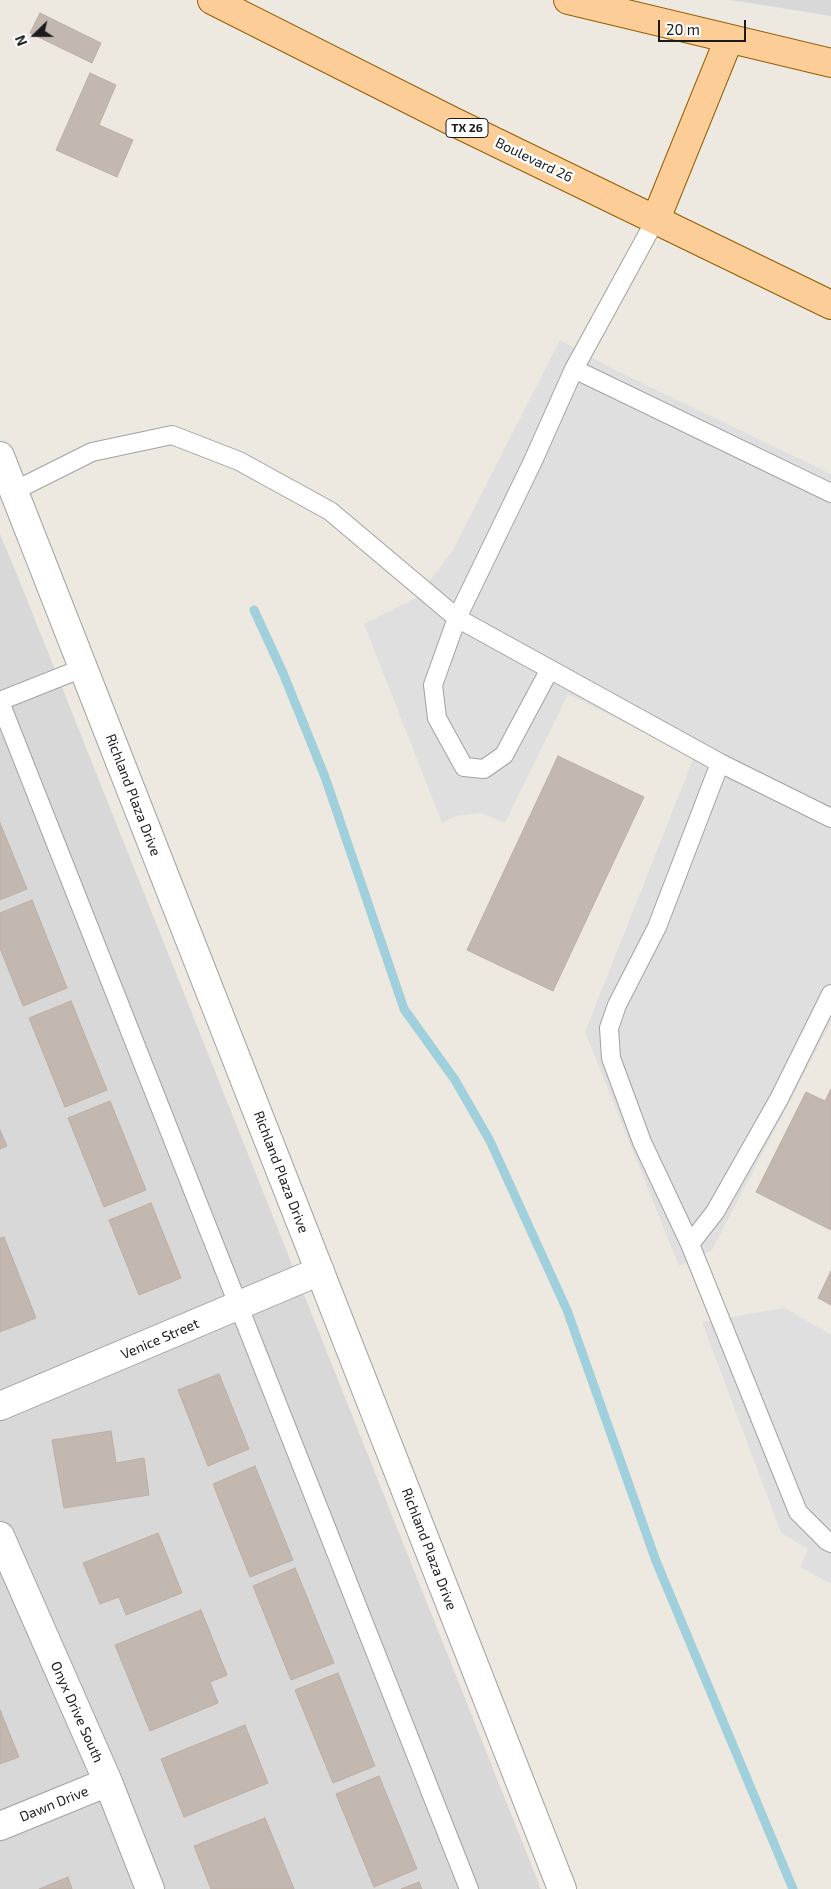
<!DOCTYPE html>
<html>
<head>
<meta charset="utf-8">
<style>
	body { margin:0 }
	#map { position:relative; width:831px; height:1889px; overflow:hidden; background:#ede9e1; font-family:"Exo 2",sans-serif }
	canvas { display:block }
	.north { position:absolute; left:10px; top:10px; width:50px; height:50px; -webkit-text-stroke:4px #fff; paint-order:stroke; rotate:248deg; font-size:14px; font-weight:700; line-height:20px; text-align:center; color:#1b1b1b }
	.north::after { content:''; display:block; margin:auto; width:18px; height:22px; background:#1b1b1b; clip-path:polygon(50% 0,100% 100%,50% 72%,0 100%) }
	.scale { position:absolute; left:658px; top:20px; width:88px; height:22px; box-sizing:border-box; border:2px solid #1b1b1b; border-top:0; padding-left:6px; font-size:15px; line-height:18px; white-space:nowrap; color:#1b1b1b; -webkit-text-stroke:4px #fff; paint-order:stroke }
</style>
</head>
<body>
<div id="map">
<canvas width="831" height="1889"></canvas>
<div class="north">N</div>
<div class="scale">20 m</div>
</div>
<script>
const g = document.querySelector('canvas').getContext('2d');
g.lineJoin = 'round';
function fill(path, color) {
  g.fillStyle = color;
  g.fill(path, 'evenodd');
}
function poly(rows) {
  const path = new Path2D();
  for (const r of rows) {
    path.moveTo(r[0], r[1]);
    for (let i = 2; i < r.length; i += 2) path.lineTo(r[i], r[i + 1]);
  }
  return path;
}
function stroke(path, color, width, dash) {
  g.strokeStyle = color;
  g.lineWidth = width;
  g.lineCap = dash ? 'butt' : 'round';
  g.setLineDash(dash || []);
  g.stroke(path);
}
function write(font, color, halo, rows, align = 'center') {
  g.font = font + ' "Exo 2",sans-serif';
  g.lineWidth = 5;
  g.setLineDash([]);
  g.textBaseline = 'middle';
  g.strokeStyle = halo;
  g.fillStyle = color;
  for (const [text, x, y, turn = 0] of rows) {
    g.save();
    g.translate(x, y);
    g.rotate((+turn || 0) * Math.PI / 180);
    g.textAlign = isNaN(turn) ? turn : align;
    if (halo) g.strokeText(text, 0, 0);
    g.fillText(text, 0, 0);
    g.restore();
  }
}
fill(poly([
	[731,0,831,0,831,16],
	[0,534,20,582,541,1889,0,1889]
]), '#d9d8d8');
fill(poly([
	[560,340,619,372,831,474,831,1022,712,1250,679,1266,585,1032,694,757,568,694,505,823,482,813,456,816,442,823,364,624,416,598,452,552],
	[785,1308,831,1335,831,1584,800,1567,808,1549,781,1533,702,1322]
]), '#dfdfdf');
stroke(poly([
	[254,610,283,673,325,777,404,1009,455,1080,490,1141,567,1310,656,1561,793,1889]
]), '#a0d0dc', 9);
const building = poly([
	[40,13,101,43,92,63,30,33,40,13],
	[90,73,116,85,99,125,133,140,117,177,56,150,90,73],
	[558,756,644,797,553,991,467,950,558,756],
	[0,823,27,889,0,900,0,823],
	[32,900,67,988,23,1006,0,948,0,913,32,900],
	[71,1001,107,1090,65,1107,29,1018,71,1001],
	[831,1089,831,1230,756,1192,806,1092,825,1101,831,1089],
	[110,1101,146,1190,104,1207,68,1118,110,1101],
	[0,1130,7,1146,0,1149,0,1130],
	[151,1203,181,1278,139,1295,109,1220,151,1203],
	[4,1237,36,1318,0,1332,0,1238,4,1237],
	[831,1271,831,1305,818,1298,831,1271],
	[219,1374,249,1449,208,1466,178,1390,219,1374],
	[111,1431,116,1463,144,1458,149,1495,64,1508,52,1440,111,1431],
	[255,1466,293,1560,250,1577,213,1484,255,1466],
	[158,1533,182,1593,126,1615,119,1597,100,1604,83,1563,158,1533],
	[295,1568,334,1663,291,1680,253,1586,295,1568],
	[201,1610,227,1675,210,1682,218,1703,150,1731,115,1645,201,1610],
	[338,1673,375,1766,333,1783,295,1690,338,1673],
	[0,1710,19,1757,0,1764,0,1710],
	[245,1725,268,1783,184,1817,161,1759,245,1725],
	[379,1776,417,1869,374,1887,336,1794,379,1776],
	[265,1818,294,1889,211,1889,194,1846,265,1818],
	[68,1877,72,1889,39,1889,68,1877],
	[419,1882,422,1889,401,1889,419,1882]
]);
fill(building, '#c2b8b0');
stroke(building, '#bfaea3', 1);
const service = poly([
	[574,369,831,493],
	[14,491,92,452,172,435,239,461,330,511,457,618,720,763,831,818],
	[550,669,504,755,484,769,464,767,437,718,433,685,457,618,533,461,574,369,656,219],
	[0,701,83,668],
	[0,702,469,1889],
	[831,994,779,1099,715,1212,690,1244,798,1512,827,1541,831,1543],
	[690,1244,642,1142,611,1058,609,1028,617,1005,657,927,720,763]
]);
const minor = poly([
	[0,456,562,1889],
	[0,1406,320,1271],
	[0,1536,108,1782,150,1889],
	[0,1826,108,1782]
]);
const primary = poly([
	[212,0,452,121,831,305],
	[568,0,831,63],
	[656,219,729,39]
]);
stroke(service, '#a2a2a2', 20);
stroke(minor, '#a2a2a2', 30);
stroke(primary, '#935e00', 30);
stroke(service, '#fff', 18);
stroke(minor, '#fff', 28);
stroke(primary, '#fccd97', 28);
for (const [x, y, w] of [
	[467,128,42]
]) {
  const box = new Path2D();
  box.roundRect(x - w / 2, y - 9.5, w, 19, 4);
  g.fillStyle = '#fff';
  g.fill(box);
  stroke(box, '#1b1b1b', 1);
}
write('bold 12px', '#1b1b1b', null, [
	["TX 26",467,128]
]);
write('14px', '#1b1b1b', '#fff', [
	["Boulevard 26",534,160,26],
	["Richland Plaza Drive",133,795,69],
	["Richland Plaza Drive",281,1172,69],
	["Venice Street",160,1339,-23],
	["Richland Plaza Drive",429,1549,69],
	["Onyx Drive South",77,1712,66],
	["Dawn Drive",54,1804,-22]
]);
</script>
</body>
</html>
